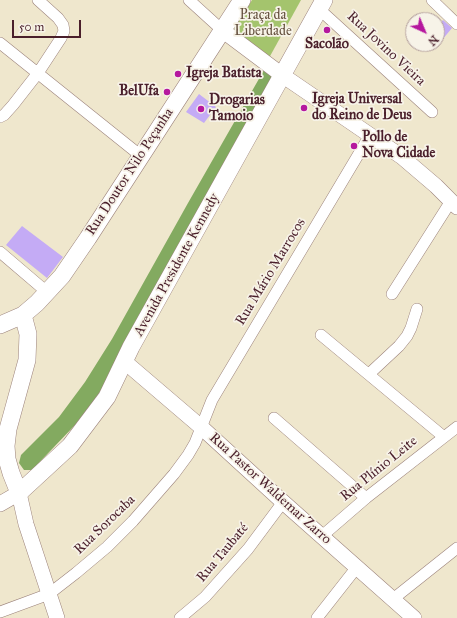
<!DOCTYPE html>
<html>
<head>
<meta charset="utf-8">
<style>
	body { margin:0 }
	#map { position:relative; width:457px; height:618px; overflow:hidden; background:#efe7cd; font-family:"IM FELL Great Primer",serif }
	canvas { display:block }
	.north { position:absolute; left:405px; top:12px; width:40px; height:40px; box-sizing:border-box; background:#f7f3e8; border:1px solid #b29e9c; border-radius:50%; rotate:136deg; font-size:11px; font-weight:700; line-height:16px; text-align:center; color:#4a1f2b }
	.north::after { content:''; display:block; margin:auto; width:14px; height:18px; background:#b5179e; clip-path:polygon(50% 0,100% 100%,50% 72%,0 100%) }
	.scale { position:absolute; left:12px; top:20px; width:69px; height:18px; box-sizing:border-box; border:2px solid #4a1f2b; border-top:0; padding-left:5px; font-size:12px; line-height:14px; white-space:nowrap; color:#4a1f2b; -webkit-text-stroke:3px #f7f3e8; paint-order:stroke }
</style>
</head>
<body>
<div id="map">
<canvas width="457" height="618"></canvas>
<div class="north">N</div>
<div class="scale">50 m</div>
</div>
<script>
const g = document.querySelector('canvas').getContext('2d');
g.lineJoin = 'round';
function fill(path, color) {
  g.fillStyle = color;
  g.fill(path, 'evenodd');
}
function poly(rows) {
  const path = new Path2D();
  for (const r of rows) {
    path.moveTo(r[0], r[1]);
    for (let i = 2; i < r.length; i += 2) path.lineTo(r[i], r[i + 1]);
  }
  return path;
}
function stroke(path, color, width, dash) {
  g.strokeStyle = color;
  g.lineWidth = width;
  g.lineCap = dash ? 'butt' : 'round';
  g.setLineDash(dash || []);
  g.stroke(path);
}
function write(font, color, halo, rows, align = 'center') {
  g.font = font + ' "IM FELL Great Primer",serif';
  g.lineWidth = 3.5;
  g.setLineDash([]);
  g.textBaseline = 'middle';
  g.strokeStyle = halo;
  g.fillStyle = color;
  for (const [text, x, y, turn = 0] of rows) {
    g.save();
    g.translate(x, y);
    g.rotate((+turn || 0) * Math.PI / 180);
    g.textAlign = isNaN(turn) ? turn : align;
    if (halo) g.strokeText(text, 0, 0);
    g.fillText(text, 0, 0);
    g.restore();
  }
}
fill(poly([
	[252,0,301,0,269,58,231,33]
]), '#a4c46d');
fill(poly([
	[264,70,277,77,98,395,76,424,32,470,24,470,19,463,21,455,59,417,85,382,112,339,188,203]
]), '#83aa60');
fill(poly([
	[443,20,452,28,442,40,437,36,437,27],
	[199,94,216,107,204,123,186,112],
	[22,226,63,257,47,278,6,245]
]), '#c4abf5');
const street = poly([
	[189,0,222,30],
	[432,0,457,24],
	[319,9,432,112],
	[0,43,141,156],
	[0,117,4,115,13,105,38,73,61,38,64,31,63,25,58,18,38,0],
	[0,252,48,293],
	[392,294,451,201],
	[321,335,444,437],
	[369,374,399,346,407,336,411,328,417,309],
	[274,418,366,498],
	[322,536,366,498,457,427],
	[393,599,457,548],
	[0,612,49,594,76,573,107,547,133,521,174,474,188,455,195,443,212,400,370,135],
	[180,618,205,597,248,549,283,502],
	[317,618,357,567]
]);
const secondary = poly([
	[222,30,282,75,402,157,436,186,457,207],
	[125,362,201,427,283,502,414,618],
	[0,504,19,493,26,524,57,618]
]);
const primary = poly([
	[23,315,28,334,27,360,8,429,6,446,7,459,11,473,19,493,70,446,107,397,131,347,324,0],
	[0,325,23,315,37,303,62,276,88,238,242,0]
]);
stroke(street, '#9c837c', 12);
stroke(secondary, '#9c837c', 16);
stroke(primary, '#9c837c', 18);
stroke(street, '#fff', 11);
stroke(secondary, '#fff', 15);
stroke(primary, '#fff', 17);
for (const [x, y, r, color] of [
	[327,30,4,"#b5179e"],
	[178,74,4,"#b5179e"],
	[167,92,4,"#b5179e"],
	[304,108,4,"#b5179e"],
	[201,109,4,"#b5179e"],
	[354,146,4,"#b5179e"]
]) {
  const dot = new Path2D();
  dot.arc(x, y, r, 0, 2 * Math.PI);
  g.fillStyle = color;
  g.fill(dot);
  stroke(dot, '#f7f3e8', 1.5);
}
write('14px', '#65513f', '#f7f3e8', [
	["Praça da",263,16],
	["Liberdade",263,32]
]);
write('bold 14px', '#4a1f2b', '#f7f3e8', [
	["Sacolão",327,45,"center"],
	["Igreja Batista",186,74],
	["BelUfa",159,92,"right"],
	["Igreja Universal",312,100],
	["do Reino de Deus",312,116],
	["Drogarias",209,101],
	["Tamoio",209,117],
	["Pollo de",362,138],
	["Nova Cidade",362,154]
], 'left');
write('14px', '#4a1f2b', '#f7f3e8', [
	["Rua Jovino Vieira",386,49,43],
	["Rua Doutor Nilo Peçanha",130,172,-57],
	["Avenida Presidente Kennedy",177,265,-61],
	["Rua Mário Marrocos",271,272,-59],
	["Rua Plínio Leite",379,469,-39],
	["Rua Pastor Waldemar Zarro",270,489,42],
	["Rua Sorocaba",105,525,-44],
	["Rua Taubaté",223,553,-50]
]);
</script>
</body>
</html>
